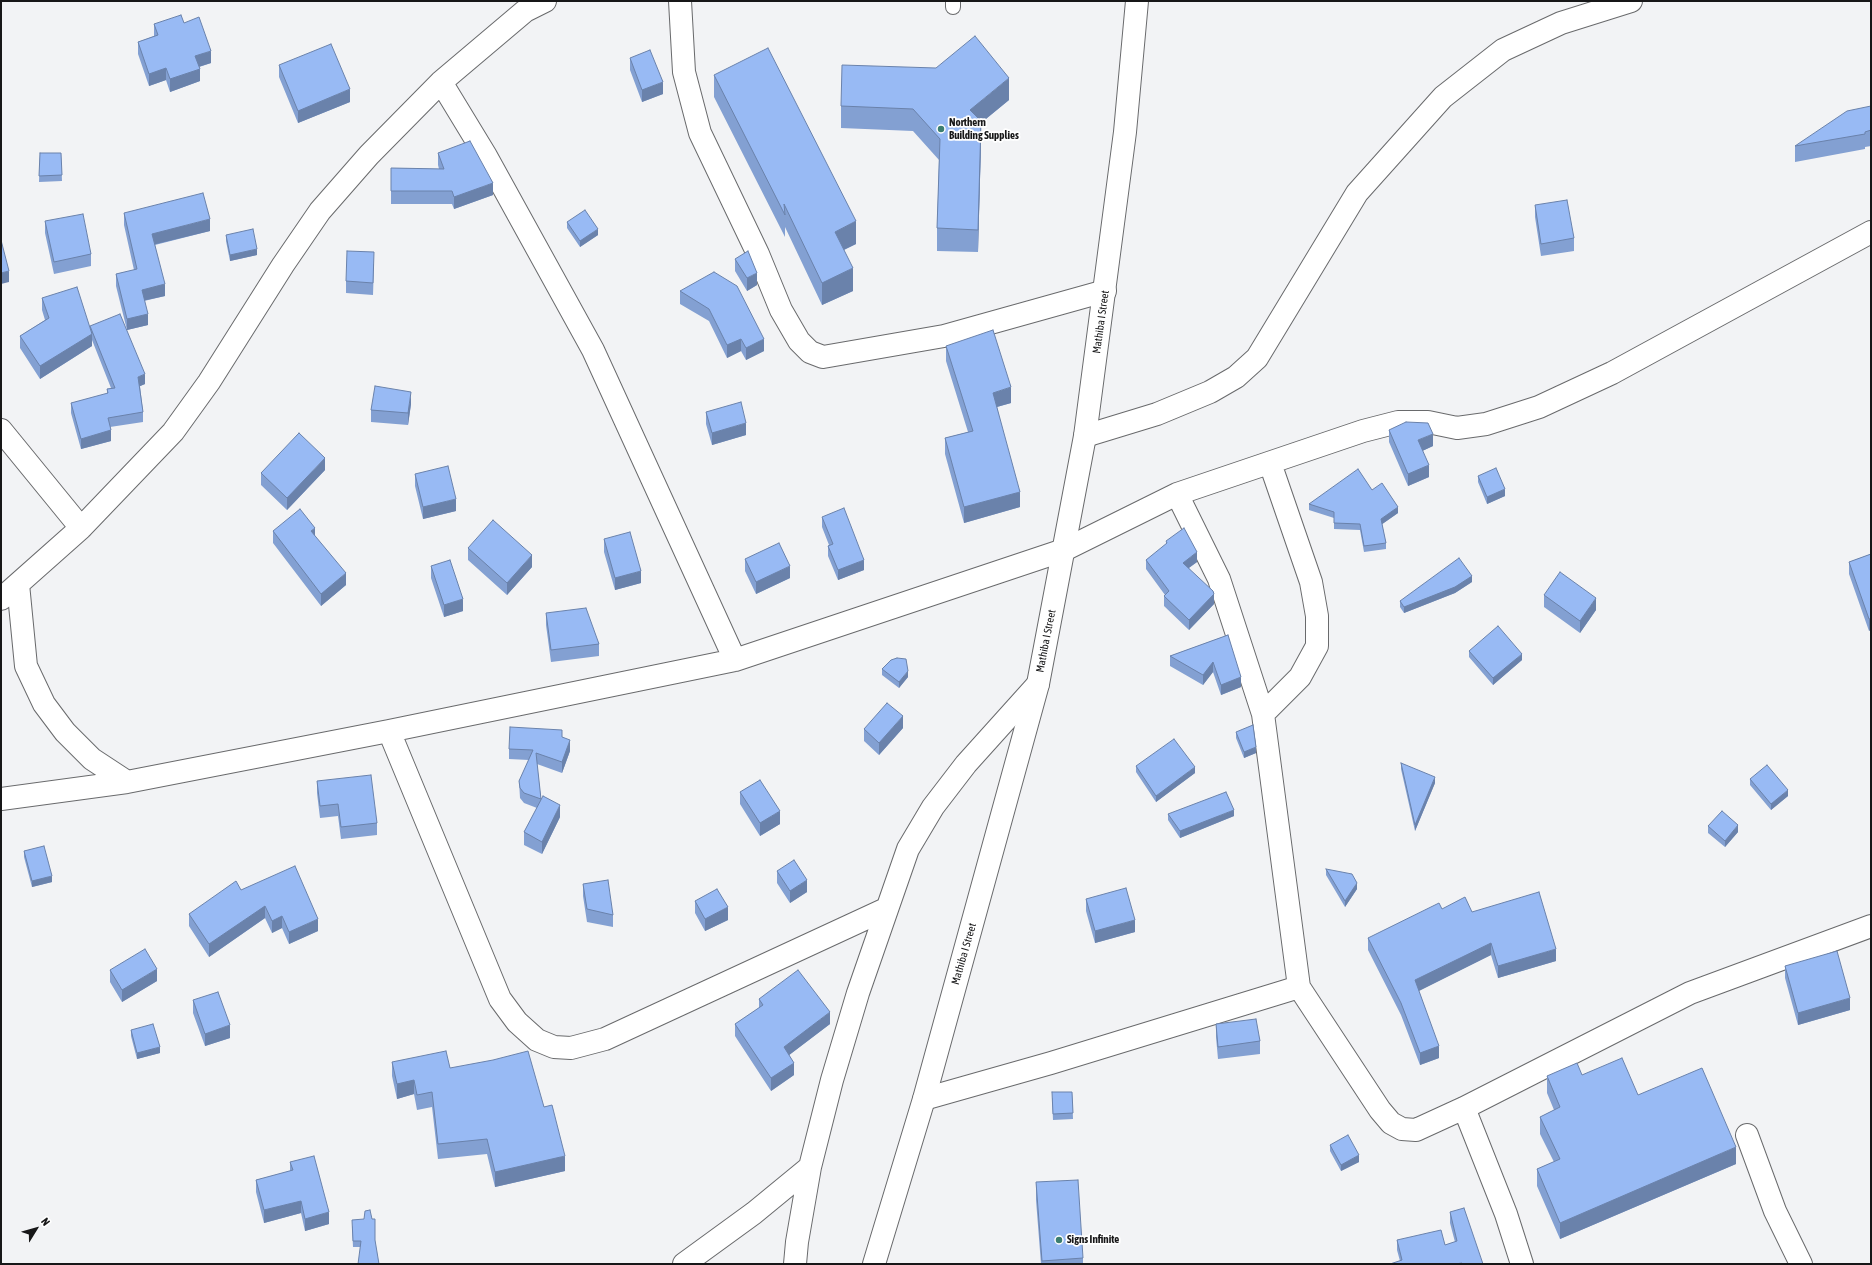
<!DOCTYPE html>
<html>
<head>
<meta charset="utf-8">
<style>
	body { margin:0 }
	#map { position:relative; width:1872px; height:1265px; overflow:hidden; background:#f2f3f5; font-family:"Asap Condensed",sans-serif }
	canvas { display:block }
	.frame { position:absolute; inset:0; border:2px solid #171718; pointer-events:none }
	.north { position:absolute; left:16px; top:1209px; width:40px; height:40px; -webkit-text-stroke:3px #fff; paint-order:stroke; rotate:53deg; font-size:11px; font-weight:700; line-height:16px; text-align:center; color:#171718 }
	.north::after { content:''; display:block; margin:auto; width:14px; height:18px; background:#171718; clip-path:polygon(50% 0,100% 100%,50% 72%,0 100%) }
</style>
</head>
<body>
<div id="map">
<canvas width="1872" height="1265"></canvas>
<div class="frame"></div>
<div class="north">N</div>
</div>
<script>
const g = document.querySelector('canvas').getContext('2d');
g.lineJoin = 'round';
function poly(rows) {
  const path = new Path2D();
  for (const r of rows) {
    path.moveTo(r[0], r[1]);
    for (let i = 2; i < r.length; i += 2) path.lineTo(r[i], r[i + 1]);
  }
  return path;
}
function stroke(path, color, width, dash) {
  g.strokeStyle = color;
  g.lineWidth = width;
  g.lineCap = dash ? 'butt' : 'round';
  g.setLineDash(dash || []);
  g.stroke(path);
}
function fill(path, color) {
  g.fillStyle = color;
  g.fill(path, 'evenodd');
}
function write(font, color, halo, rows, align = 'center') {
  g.font = font + ' "Asap Condensed",sans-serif';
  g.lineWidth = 3.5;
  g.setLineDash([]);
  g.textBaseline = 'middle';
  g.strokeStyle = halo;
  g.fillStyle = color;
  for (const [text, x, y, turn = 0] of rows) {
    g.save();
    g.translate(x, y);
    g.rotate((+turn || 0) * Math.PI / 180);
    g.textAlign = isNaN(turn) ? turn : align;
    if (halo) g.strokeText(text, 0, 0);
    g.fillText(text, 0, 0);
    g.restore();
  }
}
const lane = poly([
	[953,7,953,1]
]);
const street = poly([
	[680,1,684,72,700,133,758,254,781,310,799,341,810,352,823,357,944,336,1105,291],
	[441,82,486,156,593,350,735,660],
	[1,430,81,528],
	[1085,436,1157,414,1210,392,1236,377,1257,358,1357,193,1443,97,1503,50,1561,23,1631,1],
	[1177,494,1219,579,1263,714,1299,987,1380,1110,1391,1123,1402,1129,1416,1130,1464,1108,1690,993,1871,926],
	[18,584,26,666,44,704,65,732,92,759,127,782],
	[1,599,81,528,173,432,209,382,283,265,320,211,369,155,441,82,525,11,545,1],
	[1263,714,1300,677,1317,646,1317,616,1311,582,1270,463],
	[389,731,500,999,517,1022,537,1040,554,1047,571,1048,605,1039,886,909],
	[1,799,127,782,389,731,735,660,1064,550,1177,494,1363,431,1398,422,1428,422,1457,428,1486,424,1539,407,1612,373,1871,232],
	[924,1099,1051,1063,1299,987],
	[1464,1108,1506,1214,1522,1264],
	[1747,1135,1775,1211,1801,1264],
	[684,1264,754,1213,810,1167],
	[795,1264,797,1242,810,1167,832,1080,858,993,908,849,933,807,966,764,1038,684]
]);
const secondary = poly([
	[874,1264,924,1099,1038,684,1085,436,1125,132,1137,1]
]);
stroke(lane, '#696a6c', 16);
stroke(street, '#696a6c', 24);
stroke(secondary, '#696a6c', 24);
stroke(lane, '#fff', 14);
stroke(street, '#fff', 22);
stroke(secondary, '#fff', 22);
fill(poly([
	[184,23,211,63,199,67,200,81,170,92,166,80,149,86,138,54,138,42,154,36,154,24],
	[630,58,663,94,642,102,630,70],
	[279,65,350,102,298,123,279,77],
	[714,75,856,244,844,250,853,291,822,305,785,227,785,237,714,97],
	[1009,100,981,123,981,143,978,252,937,251,937,228,939,160,913,131,841,128,841,106],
	[1871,106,1871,146,1865,147,1865,149,1795,162,1795,146],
	[40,153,61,153,62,181,39,182],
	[438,153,493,195,454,209,452,204,391,204,391,168,439,169,438,165],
	[1535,205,1574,238,1574,251,1541,256,1535,217],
	[124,213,210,231,155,245,165,296,144,301,148,325,127,330,116,286,116,274,134,270,124,225],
	[45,221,91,254,91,266,54,274,45,233],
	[567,222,598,235,580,247,567,228],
	[226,235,257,255,230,261,226,241],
	[735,259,757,285,747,291,735,271],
	[374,264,373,295,346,293,346,281],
	[737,286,764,351,746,360,741,351,727,358,709,321,680,304,680,291],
	[42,298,90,329,90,326,145,384,140,386,143,412,143,422,110,427,111,441,81,449,71,413,71,403,107,394,107,389,111,388,92,340,92,346,40,379,20,348,20,336,45,320,42,310],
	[946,346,1011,403,997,407,1020,507,964,523,945,454,945,438,968,432,946,361],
	[411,404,408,425,371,422,371,410],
	[706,412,746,435,712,445,706,424],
	[1389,430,1433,446,1422,451,1429,477,1408,486,1389,442],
	[325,470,287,510,261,485,261,473],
	[415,474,456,511,423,519,415,486],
	[1478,476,1505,496,1487,504,1478,482],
	[1372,490,1398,513,1382,524,1386,543,1386,549,1364,552,1360,530,1334,529,1334,518,1309,510,1309,504],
	[822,517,864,570,838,580,828,556,828,546,829,545,822,527],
	[273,531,346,585,321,606,273,543],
	[604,539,641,583,615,590,604,552],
	[1166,541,1197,562,1189,568,1214,604,1189,630,1164,606,1164,596,1165,595,1146,569,1146,560,1166,545],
	[468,548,532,567,507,595,468,560],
	[1871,554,1869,631,1849,574,1849,562],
	[745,559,790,578,756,594,745,571],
	[431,566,463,611,444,617,431,578],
	[1472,582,1455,593,1404,613,1400,607,1400,601],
	[1544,595,1596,610,1580,633,1544,607],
	[546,613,599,644,599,656,551,662,546,625],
	[1228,635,1241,687,1221,695,1213,672,1203,685,1170,666,1170,656],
	[1469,651,1522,660,1493,685,1469,657],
	[882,669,908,677,899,688,882,675],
	[903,728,879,755,864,741,864,729],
	[1236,732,1256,753,1244,758,1236,738],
	[562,738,570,751,562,773,537,764,541,799,560,817,542,854,524,845,524,832,537,808,524,803,520,798,519,781,529,760,509,759,509,749],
	[1401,763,1435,783,1415,831,1401,769],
	[1136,766,1195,773,1156,802,1136,772],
	[1750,779,1788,796,1771,810,1750,785],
	[317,781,377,823,377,835,341,839,338,816,320,818,317,793],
	[740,792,780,824,760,836,740,804],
	[1168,814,1234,816,1180,838,1168,820],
	[1708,826,1738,832,1725,847,1708,833],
	[24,851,52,882,32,887,24,857],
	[1326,869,1357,889,1345,907,1326,875],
	[777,871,807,892,790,903,777,883],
	[583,884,613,915,613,927,587,922,583,896],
	[241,890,318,931,289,944,282,928,272,933,265,918,209,957,189,926,189,914],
	[1086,899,1135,932,1095,943,1086,911],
	[695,901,728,920,705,931,695,913],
	[1472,912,1556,961,1498,978,1491,955,1418,991,1439,1058,1420,1065,1401,1015,1368,950,1368,938],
	[1785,966,1850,1010,1798,1025,1785,978],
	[110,970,157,981,122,1002,110,982],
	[759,999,830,1024,789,1055,794,1075,771,1091,735,1036,735,1024,759,1008],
	[193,1000,230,1038,205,1046,193,1013],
	[1216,1024,1260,1041,1260,1054,1218,1059,1216,1037],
	[131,1030,160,1053,137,1059,131,1036],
	[392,1062,450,1068,544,1107,565,1171,495,1187,487,1154,438,1159,432,1107,417,1110,414,1094,397,1099,392,1076],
	[1582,1075,1638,1095,1736,1164,1560,1239,1537,1186,1537,1169,1554,1162,1540,1134,1540,1117,1554,1110,1547,1093,1547,1076],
	[1072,1092,1073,1119,1053,1120,1052,1098],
	[1330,1145,1359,1162,1341,1171,1330,1151],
	[290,1162,329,1224,305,1231,301,1213,264,1223,256,1192,256,1180,290,1171],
	[1036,1182,1083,1258,1083,1264,1041,1264,1036,1200],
	[1450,1212,1483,1264,1390,1264,1400,1261,1397,1250,1397,1240,1445,1245,1455,1242,1450,1223],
	[352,1226,375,1240,360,1247,353,1247]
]), '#83a0d2');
fill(poly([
	[211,51,211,63,195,68,195,56],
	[166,68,166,80,149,86,149,74],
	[200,69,200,81,170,92,170,79],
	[1009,78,1009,100,981,123,981,143,978,252,978,230,970,110],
	[663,82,663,94,642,102,642,90],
	[350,89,350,102,298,123,298,111],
	[493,183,493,195,454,209,454,197],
	[210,219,210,231,152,245,152,234],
	[856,221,856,244,835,254,835,232],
	[598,229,598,235,580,247,580,241],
	[257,249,257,255,230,261,230,255],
	[853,268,853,291,822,305,822,283],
	[9,271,9,282,1,284,1,273],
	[757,273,757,285,747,291,747,278],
	[165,284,165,296,142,301,142,290],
	[148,314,148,325,127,330,127,319],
	[92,334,92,346,40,379,40,366],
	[741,339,741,351,727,358,727,345],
	[764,339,764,351,746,360,746,348],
	[145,374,145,384,138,387,138,377],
	[1011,387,1011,403,993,408,993,393],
	[411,392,411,404,408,425,408,413],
	[746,423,746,435,712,445,712,433],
	[111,430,111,441,81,449,81,439],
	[1433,434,1433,446,1418,453,1418,440],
	[325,458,325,470,287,510,287,498],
	[1429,465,1429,477,1408,486,1408,474],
	[1505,489,1505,496,1487,504,1487,497],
	[1020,492,1020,507,964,523,964,507],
	[456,499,456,511,423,519,423,507],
	[1398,507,1398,513,1381,525,1381,519],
	[315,528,315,541,311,531],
	[1197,552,1197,562,1183,572,1183,563],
	[532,555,532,567,507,595,507,583],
	[864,560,864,570,838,580,838,570],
	[790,566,790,578,756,594,756,582],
	[641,571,641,583,615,590,615,578],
	[346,573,346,585,321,606,321,594],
	[1472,576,1472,582,1455,593,1404,613,1404,607],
	[1214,594,1214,604,1189,630,1189,620],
	[1596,598,1596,610,1580,633,1580,621],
	[463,599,463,611,444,617,444,605],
	[1871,618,1871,630,1869,631,1869,619],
	[1522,654,1522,660,1493,685,1493,678],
	[1213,662,1213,672,1203,685,1203,675],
	[908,671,908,677,899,688,899,682],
	[1241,677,1241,687,1221,695,1221,685],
	[903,716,903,728,879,755,879,743],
	[570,740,570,751,562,773,562,762],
	[1256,747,1256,753,1244,758,1244,752],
	[1195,767,1195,773,1156,802,1156,796],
	[1435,777,1435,783,1415,831,1415,825],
	[1788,790,1788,796,1771,810,1771,804],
	[560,805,560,817,542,854,542,842],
	[1234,810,1234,816,1180,838,1180,831],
	[780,811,780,824,760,836,760,823],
	[1738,825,1738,832,1725,847,1725,841],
	[52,876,52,882,32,887,32,881],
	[807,880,807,892,790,903,790,891],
	[1357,883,1357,889,1345,907,1345,901],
	[265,906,265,918,209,957,209,944],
	[728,907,728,920,705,931,705,919],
	[282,916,282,928,272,933,272,921],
	[318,919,318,931,289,944,289,932],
	[1135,920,1135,932,1095,943,1095,931],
	[1491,943,1491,955,1415,993,1415,980],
	[1556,949,1556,961,1498,978,1498,966],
	[157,969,157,981,122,1002,122,990],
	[1850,998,1850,1010,1798,1025,1798,1013],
	[830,1012,830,1024,784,1059,784,1047],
	[230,1025,230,1038,205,1046,205,1034],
	[1439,1046,1439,1058,1420,1065,1420,1053],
	[160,1047,160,1053,137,1059,137,1053],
	[794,1063,794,1075,771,1091,771,1078],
	[414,1080,414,1094,397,1099,397,1084],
	[1736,1147,1736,1164,1560,1239,1560,1223],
	[1359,1155,1359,1162,1341,1171,1341,1165],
	[565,1156,565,1171,495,1187,495,1172],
	[301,1201,301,1213,264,1223,264,1210],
	[329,1212,329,1224,305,1231,305,1219]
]), '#6a82ab');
const building = poly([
	[181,15,184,23,199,17,211,51,195,56,200,69,170,79,166,68,149,74,138,42,158,35,154,24,181,15],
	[975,36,1009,78,970,110,981,121,978,230,937,228,940,139,913,109,841,106,842,65,936,68,975,36],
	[331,44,350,89,298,111,279,65,331,44],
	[768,48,856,221,835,232,853,268,822,283,784,204,785,215,714,75,768,48],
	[650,50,663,82,642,90,630,58,650,50],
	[1871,106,1871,130,1865,132,1865,134,1795,146,1847,111,1871,106],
	[470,141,493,183,454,197,452,191,391,191,391,168,444,169,438,153,470,141],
	[40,153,61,153,62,175,39,176,40,153],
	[203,193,210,219,152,234,165,284,142,290,148,314,127,319,116,274,137,269,124,213,203,193],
	[1567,200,1574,238,1541,244,1535,205,1567,200],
	[585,210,598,229,580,241,567,222,585,210],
	[83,214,91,254,54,262,45,221,83,214],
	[253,229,257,249,230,255,226,235,253,229],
	[1,240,9,271,1,273,1,240],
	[347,251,374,252,373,283,346,281,347,251],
	[748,251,757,273,747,278,735,259,748,251],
	[714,272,737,286,764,339,746,348,741,339,727,345,709,309,680,291,714,272],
	[77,287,92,334,40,366,20,336,49,318,42,298,77,287],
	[120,314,145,374,138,377,143,412,108,418,111,430,81,439,71,403,108,393,107,389,115,388,90,326,120,314],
	[993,330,1011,387,993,393,1020,492,964,507,945,438,973,431,946,346,993,330],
	[375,386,411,392,408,413,371,410,375,386],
	[741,402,746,423,712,433,706,412,741,402],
	[1406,422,1428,423,1433,434,1418,440,1429,465,1408,474,1389,430,1406,422],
	[299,433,325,458,287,498,261,473,299,433],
	[448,466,456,499,423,507,415,474,448,466],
	[1496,468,1505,489,1487,497,1478,476,1496,468],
	[1358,469,1372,490,1382,483,1398,507,1381,519,1386,543,1364,546,1360,524,1334,523,1334,512,1309,504,1358,469],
	[844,508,864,560,838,570,828,546,833,544,822,517,844,508],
	[300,509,315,528,311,531,346,573,321,594,273,531,300,509],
	[493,520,532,555,507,583,468,548,493,520],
	[1184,528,1197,552,1183,563,1213,591,1214,594,1189,620,1164,596,1169,591,1146,560,1167,543,1166,541,1184,528],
	[630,532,641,571,615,578,604,539,630,532],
	[779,543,790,566,756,582,745,559,779,543],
	[1871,554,1871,618,1869,619,1849,562,1871,554],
	[1459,558,1472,576,1455,587,1404,607,1400,601,1459,558],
	[450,560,463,599,444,605,431,566,450,560],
	[1560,572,1596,598,1580,621,1544,595,1560,572],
	[586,608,599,644,551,650,546,613,586,608],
	[1498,626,1522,654,1493,678,1469,651,1498,626],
	[1228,635,1241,677,1221,685,1213,662,1203,675,1170,656,1228,635],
	[897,658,906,659,908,671,899,682,882,669,891,660,897,658],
	[887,703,903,716,879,743,864,729,887,703],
	[1253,725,1256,747,1244,752,1236,732,1253,725],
	[510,727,562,730,562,737,570,740,562,762,536,753,541,799,524,793,520,788,519,781,533,750,509,749,510,727],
	[1174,739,1195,767,1156,796,1136,766,1174,739],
	[1401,763,1435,777,1415,825,1401,763],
	[1767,765,1788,790,1771,804,1750,779,1767,765],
	[371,775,377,823,341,827,338,804,320,806,317,781,371,775],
	[760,780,780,811,760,823,740,792,760,780],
	[1226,792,1234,810,1180,831,1168,814,1226,792],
	[543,796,560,805,542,842,524,832,543,796],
	[1722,811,1738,825,1725,841,1708,826,1722,811],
	[44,846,52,876,32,881,24,851,44,846],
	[794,860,807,880,790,891,777,871,794,860],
	[295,866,318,919,289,932,282,916,272,921,265,906,209,944,189,914,236,881,241,890,295,866],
	[1326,869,1352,874,1357,883,1345,901,1326,869],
	[608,880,613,915,587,909,583,884,608,880],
	[1126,888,1135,920,1095,931,1086,899,1126,888],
	[717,889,728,907,705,919,695,901,717,889],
	[1539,892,1556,949,1498,966,1491,943,1415,980,1439,1046,1420,1053,1401,1003,1368,938,1439,903,1442,909,1465,897,1472,912,1539,892],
	[145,949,157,969,122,990,110,970,145,949],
	[1837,951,1850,998,1798,1013,1785,966,1837,951],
	[798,970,830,1012,784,1047,794,1063,771,1078,735,1024,763,1005,759,999,798,970],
	[218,992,230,1025,205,1034,193,1000,218,992],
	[1256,1019,1260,1041,1218,1047,1216,1024,1256,1019],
	[153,1024,160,1047,137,1053,131,1030,153,1024],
	[446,1051,450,1068,493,1060,528,1051,544,1107,552,1105,565,1156,495,1172,487,1139,438,1144,432,1092,417,1095,414,1080,397,1084,392,1062,446,1051],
	[1622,1058,1638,1095,1702,1068,1736,1147,1560,1223,1537,1169,1560,1159,1540,1117,1560,1107,1547,1076,1577,1063,1582,1075,1622,1058],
	[1052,1092,1072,1092,1073,1113,1053,1114,1052,1092],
	[1348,1135,1359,1155,1341,1165,1330,1145,1348,1135],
	[314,1156,329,1212,305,1219,301,1201,264,1210,256,1180,293,1170,290,1162,314,1156],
	[1078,1180,1083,1258,1042,1261,1036,1182,1078,1180],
	[1464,1208,1483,1264,1462,1264,1462,1263,1455,1264,1390,1264,1402,1260,1397,1240,1441,1230,1445,1245,1457,1241,1450,1212,1464,1208],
	[370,1210,372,1219,375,1219,375,1240,379,1264,358,1264,361,1241,353,1241,352,1220,364,1219,365,1211,370,1210]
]);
fill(building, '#98baf4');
stroke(building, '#6a82ab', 1);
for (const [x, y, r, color] of [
	[941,129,4,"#3b7e70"],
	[1059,1240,4,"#3b7e70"]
]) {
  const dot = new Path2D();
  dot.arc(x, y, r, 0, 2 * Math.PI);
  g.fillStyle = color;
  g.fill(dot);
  stroke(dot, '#fff', 1.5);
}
write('bold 11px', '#171718', '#fff', [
	["Northern",949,123],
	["Building Supplies",949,136],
	["Signs Infinite",1067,1240]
], 'left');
write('11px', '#171718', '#fff', [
	["Mathiba I Street",1101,322,-82],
	["Mathiba I Street",1046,641,-79],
	["Mathiba I Street",964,954,-74]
]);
</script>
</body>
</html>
